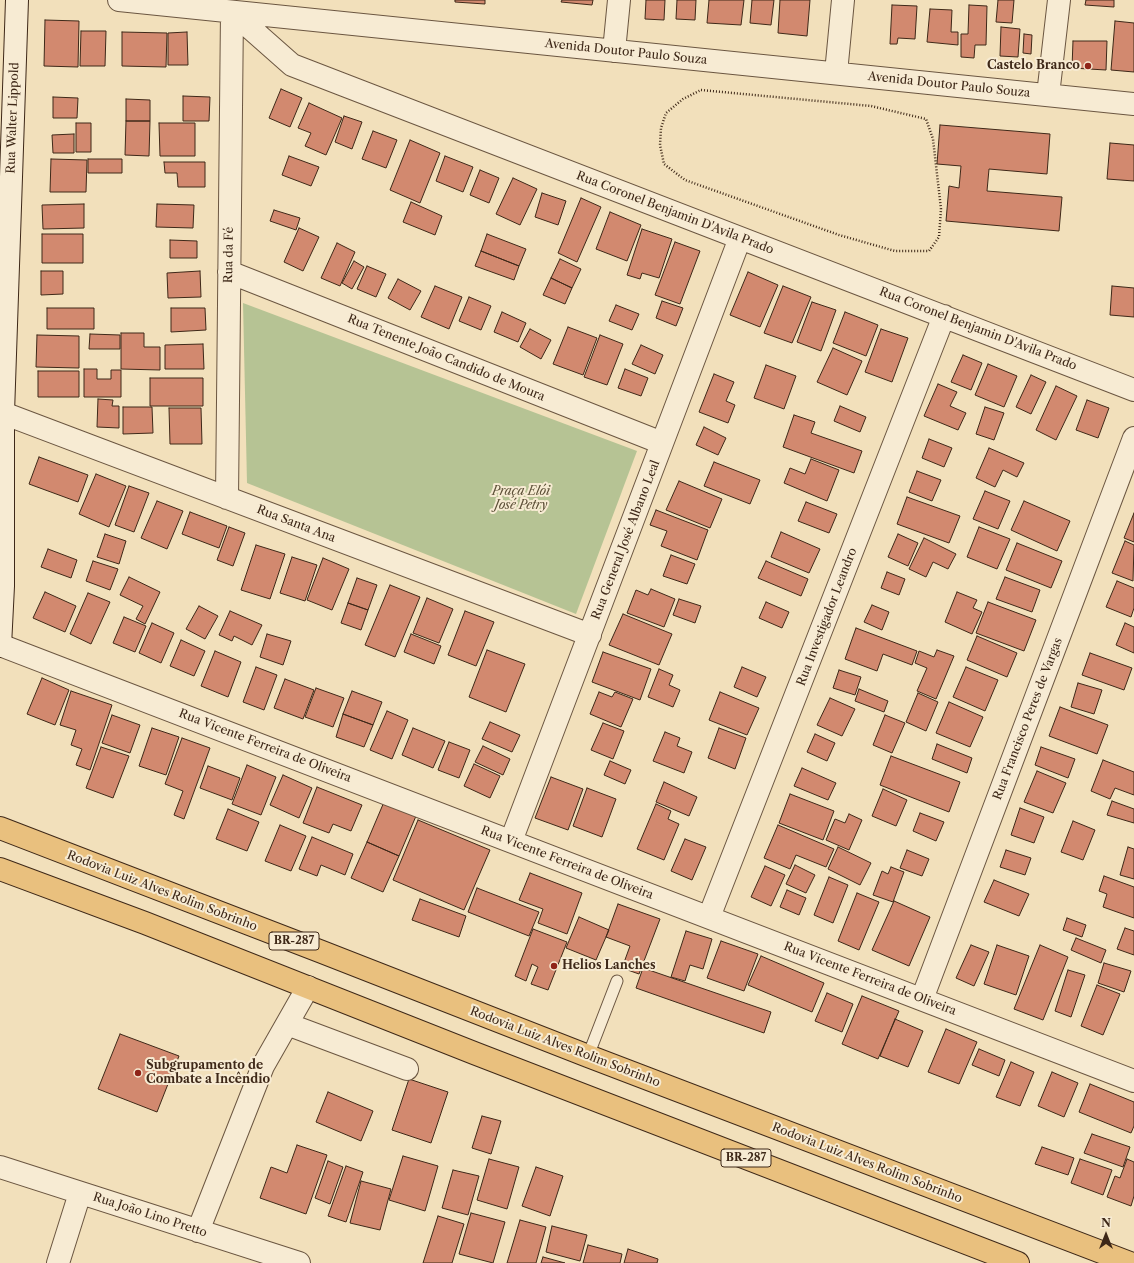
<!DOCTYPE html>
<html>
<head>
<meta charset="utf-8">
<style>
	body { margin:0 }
	#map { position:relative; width:1134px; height:1263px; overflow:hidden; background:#f2e0bb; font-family:"Libre Caslon Text",serif }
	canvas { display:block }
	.north { position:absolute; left:1086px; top:1215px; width:40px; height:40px; -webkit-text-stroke:3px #f7ebd3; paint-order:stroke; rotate:0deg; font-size:11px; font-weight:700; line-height:16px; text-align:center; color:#3e2818 }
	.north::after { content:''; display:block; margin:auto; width:14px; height:18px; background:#3e2818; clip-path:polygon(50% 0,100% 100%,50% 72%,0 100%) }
</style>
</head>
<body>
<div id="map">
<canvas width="1134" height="1263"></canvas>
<div class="north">N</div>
</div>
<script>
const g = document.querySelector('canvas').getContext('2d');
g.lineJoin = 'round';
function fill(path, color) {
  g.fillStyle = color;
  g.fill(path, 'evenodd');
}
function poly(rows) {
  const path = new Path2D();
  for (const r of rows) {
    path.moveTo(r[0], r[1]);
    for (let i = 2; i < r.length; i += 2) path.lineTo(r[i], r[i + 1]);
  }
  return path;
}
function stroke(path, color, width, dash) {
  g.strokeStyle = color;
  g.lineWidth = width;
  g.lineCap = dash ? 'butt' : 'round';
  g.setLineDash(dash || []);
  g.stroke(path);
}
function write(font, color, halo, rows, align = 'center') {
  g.font = font + ' "Libre Caslon Text",serif';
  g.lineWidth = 4;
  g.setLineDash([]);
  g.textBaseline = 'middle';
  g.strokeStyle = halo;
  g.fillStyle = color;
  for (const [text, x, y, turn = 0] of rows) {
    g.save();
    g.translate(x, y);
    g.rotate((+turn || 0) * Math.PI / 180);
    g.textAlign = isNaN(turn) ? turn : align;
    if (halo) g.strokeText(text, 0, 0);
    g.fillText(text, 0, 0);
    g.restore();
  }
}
fill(poly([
	[243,303,637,451,576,614,247,483]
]), '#b6c394');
const building = poly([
	[455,0,485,0,485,4,455,2,455,0],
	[562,0,593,0,592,5,561,2,562,0],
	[646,0,665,0,664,20,645,19,646,0],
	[677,0,696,0,695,20,676,19,677,0],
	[709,0,744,0,741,25,707,23,709,0],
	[752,0,774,0,771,25,750,23,752,0],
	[780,0,810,0,807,36,778,33,780,0],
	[998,0,1014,0,1012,23,996,22,998,0],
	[1086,0,1114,0,1114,7,1085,5,1086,0],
	[892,5,917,6,915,39,898,38,897,44,890,44,892,5],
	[969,5,987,6,986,45,975,45,974,58,961,57,961,34,968,34,969,5],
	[930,9,952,10,951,32,958,32,958,45,927,42,930,9],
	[45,20,79,21,78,67,44,66,45,20],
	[1115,21,1134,23,1134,72,1111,70,1115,21],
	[1001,27,1020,29,1018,57,1000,56,1001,27],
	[81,31,106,31,105,66,80,66,81,31],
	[122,32,167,33,166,67,122,66,122,32],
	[187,32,188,65,168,65,168,33,187,32],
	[1024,34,1032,35,1031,54,1023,53,1024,34],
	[1073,41,1107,41,1106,70,1072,68,1073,41],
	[281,89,302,98,290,127,269,118,281,89],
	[183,96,210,97,209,121,183,121,183,96],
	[53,97,78,98,77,118,53,118,53,97],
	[126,99,150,100,150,121,126,121,126,99],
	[309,103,342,118,326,155,305,146,311,133,298,128,309,103],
	[344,116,362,122,352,149,335,142,344,116],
	[126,121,150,121,149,156,125,155,126,121],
	[76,123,91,123,91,152,76,152,76,123],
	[159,123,195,123,195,156,160,156,159,123],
	[940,125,1050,134,1047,174,989,169,987,191,1062,197,1059,231,946,221,949,186,959,188,961,166,937,164,940,125],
	[373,131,397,140,386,168,362,159,373,131],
	[74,134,74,153,53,153,52,135,74,134],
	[410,140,440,153,420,203,390,190,410,140],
	[1110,143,1134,145,1134,181,1107,179,1110,143],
	[289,156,319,167,311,186,282,175,289,156],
	[445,156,473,167,463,192,436,181,445,156],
	[51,159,87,160,86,192,50,192,51,159],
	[88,159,122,159,122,173,88,173,88,159],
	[164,162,205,162,205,187,178,187,177,173,165,173,164,162],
	[480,170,499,178,489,203,470,195,480,170],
	[513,178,537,189,520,225,496,214,513,178],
	[542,193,566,201,558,225,535,217,542,193],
	[581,198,601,207,577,262,558,253,581,198],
	[411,202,442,216,435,235,403,222,411,202],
	[84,204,84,228,43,229,42,205,84,204],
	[157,204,194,205,193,228,156,227,157,204],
	[274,210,300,218,296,230,270,221,274,210],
	[610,212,641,225,627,261,596,249,610,212],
	[299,228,319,237,303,271,284,262,299,228],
	[642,229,672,239,659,278,642,273,640,279,627,275,642,229],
	[42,234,83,234,83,263,42,263,42,234],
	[487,234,526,249,519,266,481,251,487,234],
	[170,240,197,241,197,258,170,258,170,240],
	[675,242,700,251,680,304,655,295,675,242],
	[337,243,355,252,340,286,321,278,337,243],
	[481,251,519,266,514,280,475,266,481,251],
	[560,259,581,269,572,288,551,278,560,259],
	[354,261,364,267,352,289,342,283,354,261],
	[367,266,386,274,376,297,357,289,367,266],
	[41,271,63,271,63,294,41,295,41,271],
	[200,271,201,297,168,298,167,273,200,271],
	[748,272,778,285,760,327,730,315,748,272],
	[551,278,572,288,565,304,543,295,551,278],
	[398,279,421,291,410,310,388,298,398,279],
	[435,286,462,297,449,329,421,317,435,286],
	[783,286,811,297,792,343,764,333,783,286],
	[1112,286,1134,288,1134,317,1110,315,1112,286],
	[469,297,491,306,481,330,459,321,469,297],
	[662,301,683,308,676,326,656,318,662,301],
	[812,302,836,310,821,351,797,342,812,302],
	[616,305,639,314,632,330,609,321,616,305],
	[47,308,94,308,94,329,47,329,47,308],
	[171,308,205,308,206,330,171,332,171,308],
	[502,312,526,323,518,342,494,332,502,312],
	[845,312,878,325,866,356,833,343,845,312],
	[568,327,597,338,583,375,553,364,568,327],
	[530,329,551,340,541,359,520,347,530,329],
	[881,329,908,338,892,382,865,372,881,329],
	[121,333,144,333,144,347,160,347,160,370,121,369,121,333],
	[90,334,120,335,120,349,89,349,90,334],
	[37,335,79,336,79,368,36,367,37,335],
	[600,335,623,344,607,385,584,377,600,335],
	[203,344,204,369,165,369,165,345,203,344],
	[641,345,663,355,655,374,632,364,641,345],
	[833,348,862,361,847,395,817,382,833,348],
	[963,355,982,363,971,390,951,382,963,355],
	[988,364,1017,376,1004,407,975,395,988,364],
	[766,365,796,376,784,409,754,398,766,365],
	[84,369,97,369,97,379,111,379,111,370,121,370,121,397,84,397,84,369],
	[625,369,648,378,641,396,618,388,625,369],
	[38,371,79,371,79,397,38,397,38,371],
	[714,374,734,382,726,401,735,405,728,423,699,412,714,374],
	[1031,375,1046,382,1031,414,1016,407,1031,375],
	[150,378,203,378,203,406,150,406,150,378],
	[938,384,957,392,950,406,966,413,958,430,924,416,938,384],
	[1056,386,1077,396,1056,440,1036,430,1056,386],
	[98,399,113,400,112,406,119,406,119,428,97,427,98,399],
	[1087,400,1109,408,1098,438,1076,430,1087,400],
	[840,406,866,417,860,432,834,421,840,406],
	[123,407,152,407,153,433,123,434,123,407],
	[985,407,1004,413,994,440,976,434,985,407],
	[169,408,201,408,202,444,170,444,169,408],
	[794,415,815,422,811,433,862,451,854,473,783,447,794,415],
	[704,427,726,438,718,455,696,445,704,427],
	[929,439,952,448,944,467,922,458,929,439],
	[989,448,1024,463,1017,477,1003,470,995,487,976,478,989,448],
	[39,457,88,475,78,502,29,484,39,457],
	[811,459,839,470,827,501,784,483,790,468,805,474,811,459],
	[714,462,760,480,750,504,704,486,714,462],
	[917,471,941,480,932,501,909,492,917,471],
	[96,474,126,486,109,527,79,514,96,474],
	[679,481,722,499,710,528,666,510,679,481],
	[129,486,149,493,134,532,115,525,129,486],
	[985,491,1010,501,998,529,973,519,985,491],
	[907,497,960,516,949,543,897,524,907,497],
	[157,501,183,511,167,549,141,538,157,501],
	[1024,501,1070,521,1057,551,1011,530,1024,501],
	[806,502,837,514,829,533,798,521,806,502],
	[656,510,708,530,697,560,661,546,667,531,650,525,656,510],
	[190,512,227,526,219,548,182,534,190,512],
	[1134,513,1134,542,1124,538,1134,513],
	[229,527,245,533,233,566,217,560,229,527],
	[979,527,1010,539,997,569,967,557,979,527],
	[781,532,820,549,809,573,771,557,781,532],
	[105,534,126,541,119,564,97,557,105,534],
	[898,534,918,543,908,566,888,557,898,534],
	[924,538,956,554,948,569,933,562,926,577,909,569,924,538],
	[1125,541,1134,545,1133,581,1112,573,1125,541],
	[1017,543,1062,561,1051,588,1006,570,1017,543],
	[256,545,285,554,270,599,241,590,256,545],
	[48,549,77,560,71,578,41,567,48,549],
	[671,555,695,564,687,584,663,576,671,555],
	[292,557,317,565,305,601,280,593,292,557],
	[323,558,349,569,332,610,307,600,323,558],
	[93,561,118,569,110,590,86,581,93,561],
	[766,561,808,579,801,596,758,578,766,561],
	[887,572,905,579,899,595,881,588,887,572],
	[129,577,160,592,145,624,136,619,143,606,120,595,129,577],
	[1005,577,1040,590,1032,612,996,599,1005,577],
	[357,578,377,585,368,610,348,603,357,578],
	[1117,581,1134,588,1134,608,1131,617,1106,607,1117,581],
	[390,585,420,597,395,657,365,645,390,585],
	[651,589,675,599,664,627,627,613,636,590,648,595,651,589],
	[45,592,76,606,65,632,33,618,45,592],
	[957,592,977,600,973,608,982,612,972,634,945,622,957,592],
	[88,593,110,602,91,644,70,634,88,593],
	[427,598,453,609,439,643,413,633,427,598],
	[679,599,701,606,695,623,673,615,679,599],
	[766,602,789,612,782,628,759,618,766,602],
	[988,602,1036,620,1024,651,976,633,988,602],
	[348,603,368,610,361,630,341,623,348,603],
	[872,605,889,612,882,630,864,622,872,605],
	[199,606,218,616,205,639,186,629,199,606],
	[230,611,262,625,252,645,234,636,232,641,219,635,230,611],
	[465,611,494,622,476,666,448,655,465,611],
	[623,614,672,634,659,665,609,645,623,614],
	[124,617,146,626,135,652,113,643,124,617],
	[152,623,174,633,161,663,139,653,152,623],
	[1125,623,1134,627,1134,653,1116,645,1125,623],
	[856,628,917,651,912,665,883,654,877,671,845,659,856,628],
	[267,634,291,641,283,665,260,657,267,634],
	[411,634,441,646,434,664,404,652,411,634],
	[977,636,1017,653,1007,677,967,660,977,636],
	[181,640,205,651,194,676,170,666,181,640],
	[487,650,525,664,506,712,469,697,487,650],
	[937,650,954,656,936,699,917,691,927,668,915,663,919,651,934,657,937,650],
	[215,651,241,662,228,697,201,686,215,651],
	[603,652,651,669,640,700,592,682,603,652],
	[1090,653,1132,668,1124,690,1082,675,1090,653],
	[256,667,277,675,264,710,243,702,256,667],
	[742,667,766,677,757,697,734,687,742,667],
	[966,667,998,680,985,711,953,697,966,667],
	[659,669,673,675,669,685,680,690,673,707,648,697,659,669],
	[839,670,861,677,855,695,833,688,839,670],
	[42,678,69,690,55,725,27,714,42,678],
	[285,679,314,690,303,719,274,708,285,679],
	[1078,683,1102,690,1094,714,1071,707,1078,683],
	[316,688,344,698,333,727,305,717,316,688],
	[859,689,888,701,884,712,855,701,859,689],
	[71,691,112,705,90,770,76,765,82,749,71,745,76,730,60,725,71,691],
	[352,691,382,702,373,725,343,714,352,691],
	[599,692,612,697,615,692,633,699,621,727,590,714,599,692],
	[720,692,759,708,747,735,709,720,720,692],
	[918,693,938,702,926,731,906,722,918,693],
	[830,698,855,709,842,736,817,725,830,698],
	[949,702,983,717,970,747,936,733,949,702],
	[1060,707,1108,725,1097,754,1049,736,1060,707],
	[387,711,408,720,392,759,370,750,387,711],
	[343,714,373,725,364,747,336,737,343,714],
	[112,715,140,725,130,753,102,743,112,715],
	[885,715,905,723,892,753,873,745,885,715],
	[490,722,520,735,512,752,482,739,490,722],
	[603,723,624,731,613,759,591,750,603,723],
	[152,728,179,737,166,775,139,766,152,728],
	[413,728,445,741,433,768,402,755,413,728],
	[719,728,746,738,735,769,708,758,719,728],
	[665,732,680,738,677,746,692,752,684,773,653,761,665,732],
	[815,734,835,743,827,761,807,752,815,734],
	[182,738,210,748,184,819,174,815,183,791,165,784,182,738],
	[449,742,470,750,459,778,438,770,449,742],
	[937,744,972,758,967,773,932,759,937,744],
	[483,746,510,759,503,775,475,762,483,746],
	[101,747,129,756,113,798,86,788,101,747],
	[1041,747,1075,759,1068,778,1035,765,1041,747],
	[891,756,960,782,949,812,880,785,891,756],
	[1103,760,1134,772,1134,795,1115,788,1110,799,1091,791,1103,760],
	[610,761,631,770,625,784,604,775,610,761],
	[474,764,500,776,490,798,464,786,474,764],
	[247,765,276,777,261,815,232,804,247,765],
	[208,766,240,778,232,800,200,788,208,766],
	[802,768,836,783,828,800,794,786,802,768],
	[1037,771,1066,783,1053,813,1024,802,1037,771],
	[283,775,312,788,299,818,270,805,283,775],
	[551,777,583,789,568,830,535,818,551,777],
	[664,782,697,797,689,816,656,802,664,782],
	[317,787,362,805,351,831,333,824,329,833,303,823,317,787],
	[587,788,616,799,602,837,573,826,587,788],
	[883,789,907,800,896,826,872,816,883,789],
	[790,794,834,811,823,840,779,823,790,794],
	[1112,801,1134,809,1134,823,1107,815,1112,801],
	[384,802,416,816,399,856,367,842,384,802],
	[656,804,671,811,668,819,679,824,664,860,637,849,656,804],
	[1020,808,1044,817,1034,843,1011,835,1020,808],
	[228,809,259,822,247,851,216,839,228,809],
	[920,813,944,822,936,841,913,831,920,813],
	[849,814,862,820,849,850,826,840,835,819,845,823,849,814],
	[418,820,490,850,464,910,393,880,418,820],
	[1073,821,1095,830,1083,860,1061,852,1073,821],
	[280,825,306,836,291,871,265,861,280,825],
	[778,825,834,849,826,867,796,855,790,869,764,858,778,825],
	[312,837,353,854,345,875,321,865,317,876,299,869,312,837],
	[685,839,706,847,692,880,671,871,685,839],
	[367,842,399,856,383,892,351,878,367,842],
	[838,847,871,863,860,885,828,869,838,847],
	[1128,847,1134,849,1134,879,1120,875,1128,847],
	[907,850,929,859,922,876,900,868,907,850],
	[1006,850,1031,858,1025,875,1000,867,1006,850],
	[795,865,815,875,806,893,786,884,795,865],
	[765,866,785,875,771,906,751,897,765,866],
	[891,867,904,872,893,902,873,895,882,871,888,874,891,867],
	[530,873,582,893,567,934,538,923,543,909,519,900,530,873],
	[1104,876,1134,887,1134,918,1103,907,1107,894,1099,891,1104,876],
	[829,877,848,885,833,923,814,915,829,877],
	[994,880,1029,894,1019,916,984,902,994,880],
	[477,888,539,912,529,936,468,912,477,888],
	[787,890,806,898,799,915,780,907,787,890],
	[857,893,879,902,859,950,838,941,857,893],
	[420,899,466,916,459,937,412,920,420,899],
	[894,901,930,917,909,966,872,950,894,901],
	[618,904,660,919,639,974,622,968,630,946,606,937,618,904],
	[579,917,609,930,596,960,566,948,579,917],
	[1067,918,1086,925,1082,937,1063,930,1067,918],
	[1125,928,1134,931,1134,955,1117,949,1125,928],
	[533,929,567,942,548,990,531,984,538,967,532,964,526,981,515,976,533,929],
	[686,931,712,939,703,969,690,965,685,981,671,977,686,931],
	[1076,938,1106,950,1101,963,1071,950,1076,938],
	[721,941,758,954,744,991,707,978,721,941],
	[971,945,989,952,974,986,956,978,971,945],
	[997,945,1029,956,1016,995,984,984,997,945],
	[1040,945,1068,957,1043,1020,1014,1009,1040,945],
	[761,956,824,983,812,1012,748,985,761,956],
	[1104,963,1131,971,1124,992,1098,983,1104,963],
	[643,968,771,1012,764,1033,636,988,643,968],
	[1068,970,1085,975,1071,1017,1055,1011,1068,970],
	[1097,985,1120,994,1103,1035,1081,1026,1097,985],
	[827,993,853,1004,842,1032,815,1021,827,993],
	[862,996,899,1011,878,1059,842,1044,862,996],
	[895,1019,923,1031,908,1067,880,1056,895,1019],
	[946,1029,977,1042,959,1084,928,1072,946,1029],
	[120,1034,179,1056,157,1112,98,1089,120,1034],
	[979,1049,1005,1060,999,1076,972,1065,979,1049],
	[1011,1062,1034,1072,1020,1106,996,1097,1011,1062],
	[1052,1072,1078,1083,1064,1117,1038,1106,1052,1072],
	[409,1079,448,1092,431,1143,392,1130,409,1079],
	[1090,1084,1134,1102,1134,1126,1131,1133,1079,1112,1090,1084],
	[328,1092,373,1111,361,1141,316,1122,328,1092],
	[482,1116,501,1121,491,1154,472,1148,482,1116],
	[1092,1134,1130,1147,1123,1167,1084,1153,1092,1134],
	[297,1145,327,1155,306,1214,260,1198,271,1167,287,1173,297,1145],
	[1042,1147,1074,1158,1068,1175,1035,1164,1042,1147],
	[403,1156,438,1166,425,1211,389,1200,403,1156],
	[489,1159,519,1167,507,1209,477,1200,489,1159],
	[1080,1159,1112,1170,1103,1195,1071,1183,1080,1159],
	[1127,1159,1134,1162,1134,1196,1131,1206,1107,1197,1115,1176,1120,1178,1127,1159],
	[328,1161,343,1167,330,1204,315,1198,328,1161],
	[346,1166,363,1172,346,1222,328,1216,346,1166],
	[536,1167,563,1176,550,1216,522,1206,536,1167],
	[453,1170,479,1176,468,1215,442,1208,453,1170],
	[361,1181,391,1189,380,1230,350,1223,361,1181],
	[471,1213,505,1222,493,1263,459,1254,471,1213],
	[438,1216,464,1224,452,1263,423,1263,438,1216],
	[520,1220,546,1227,536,1263,507,1263,520,1220],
	[552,1226,587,1235,580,1261,546,1252,552,1226],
	[588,1245,622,1254,620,1263,583,1263,588,1245],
	[628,1249,658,1259,657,1263,624,1263,628,1249],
	[543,1257,565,1263,541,1263,543,1257]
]);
fill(building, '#d2896f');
stroke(building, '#3e2818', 1);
const lane = poly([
	[588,1056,617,981]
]);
const street = poly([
	[119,0,1134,104],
	[232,12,292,65,1134,390],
	[614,51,619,0],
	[836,73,843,0],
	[1048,95,1059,0],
	[229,272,662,443],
	[3,413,590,635],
	[227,498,232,12],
	[0,645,1134,1081],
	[511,841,740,238],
	[709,917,944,316],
	[922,999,1134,438],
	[287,1024,407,1069],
	[0,1167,299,1263],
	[198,1231,263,1066,308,987],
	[58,1263,80,1193]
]);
const secondary = poly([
	[0,646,3,586,3,413,17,0]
]);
const highway = poly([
	[0,828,322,952,588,1056,1130,1263],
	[0,869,145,923,474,1053,1018,1263]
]);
stroke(lane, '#6b5641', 13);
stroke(street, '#6b5641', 24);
stroke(secondary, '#3e2818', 24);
stroke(highway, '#3e2818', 24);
stroke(poly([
	[701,90,871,106,926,119,933,139,941,209,939,237,929,251,895,251,839,235,685,180,664,164,660,145,661,128,666,113,683,99,701,90]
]), '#3e2818', 2.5, [1, 2]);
stroke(lane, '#f7ebd3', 11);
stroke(street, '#f7ebd3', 22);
stroke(secondary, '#f7ebd3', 22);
stroke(highway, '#e9c07e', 22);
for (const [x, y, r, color] of [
	[1088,66,4,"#8f2418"],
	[554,966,4,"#8f2418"],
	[138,1073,4,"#8f2418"]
]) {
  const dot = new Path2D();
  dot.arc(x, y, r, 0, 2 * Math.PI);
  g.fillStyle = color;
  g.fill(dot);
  stroke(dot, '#f7ebd3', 1.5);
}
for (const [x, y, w] of [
	[294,941,50],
	[746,1158,50]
]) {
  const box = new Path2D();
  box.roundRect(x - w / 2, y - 9, w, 18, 3);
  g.fillStyle = '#f7ebd3';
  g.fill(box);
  stroke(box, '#3e2818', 1);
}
write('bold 11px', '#3e2818', null, [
	["BR-287",294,941],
	["BR-287",746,1158]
]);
write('12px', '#3e2818', '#f7ebd3', [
	["Avenida Doutor Paulo Souza",626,52,6],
	["Avenida Doutor Paulo Souza",949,85,6],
	["Rua Walter Lippold",13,118,-88],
	["Rua Coronel Benjamin D'Avila Prado",675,213,21],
	["Rua da Fé",229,255,-89],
	["Rua Coronel Benjamin D'Avila Prado",978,329,21],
	["Rua Tenente João Candido de Moura",446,358,22],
	["Rua Santa Ana",296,524,21],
	["Rua General José Albano Leal",626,540,-69],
	["Rua Investigador Leandro",827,617,-69],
	["Rua Francisco Peres de Vargas",1028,719,-69],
	["Rua Vicente Ferreira de Oliveira",265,746,21],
	["Rua Vicente Ferreira de Oliveira",567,863,21],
	["Rodovia Luiz Alves Rolim Sobrinho",162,891,21],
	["Rua Vicente Ferreira de Oliveira",870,979,21],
	["Rodovia Luiz Alves Rolim Sobrinho",565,1047,21],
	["Rodovia Luiz Alves Rolim Sobrinho",867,1163,21],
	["Rua João Lino Pretto",150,1215,18]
]);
write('bold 12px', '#3e2818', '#f7ebd3', [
	["Castelo Branco",1080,66,"right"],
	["Helios Lanches",562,966],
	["Subgrupamento de",146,1066],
	["Combate a Incêndio",146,1080]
], 'left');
write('italic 12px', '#5c4f37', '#f7ebd3', [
	["Praça Elói",521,492],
	["José Petry",521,506]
]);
</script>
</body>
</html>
